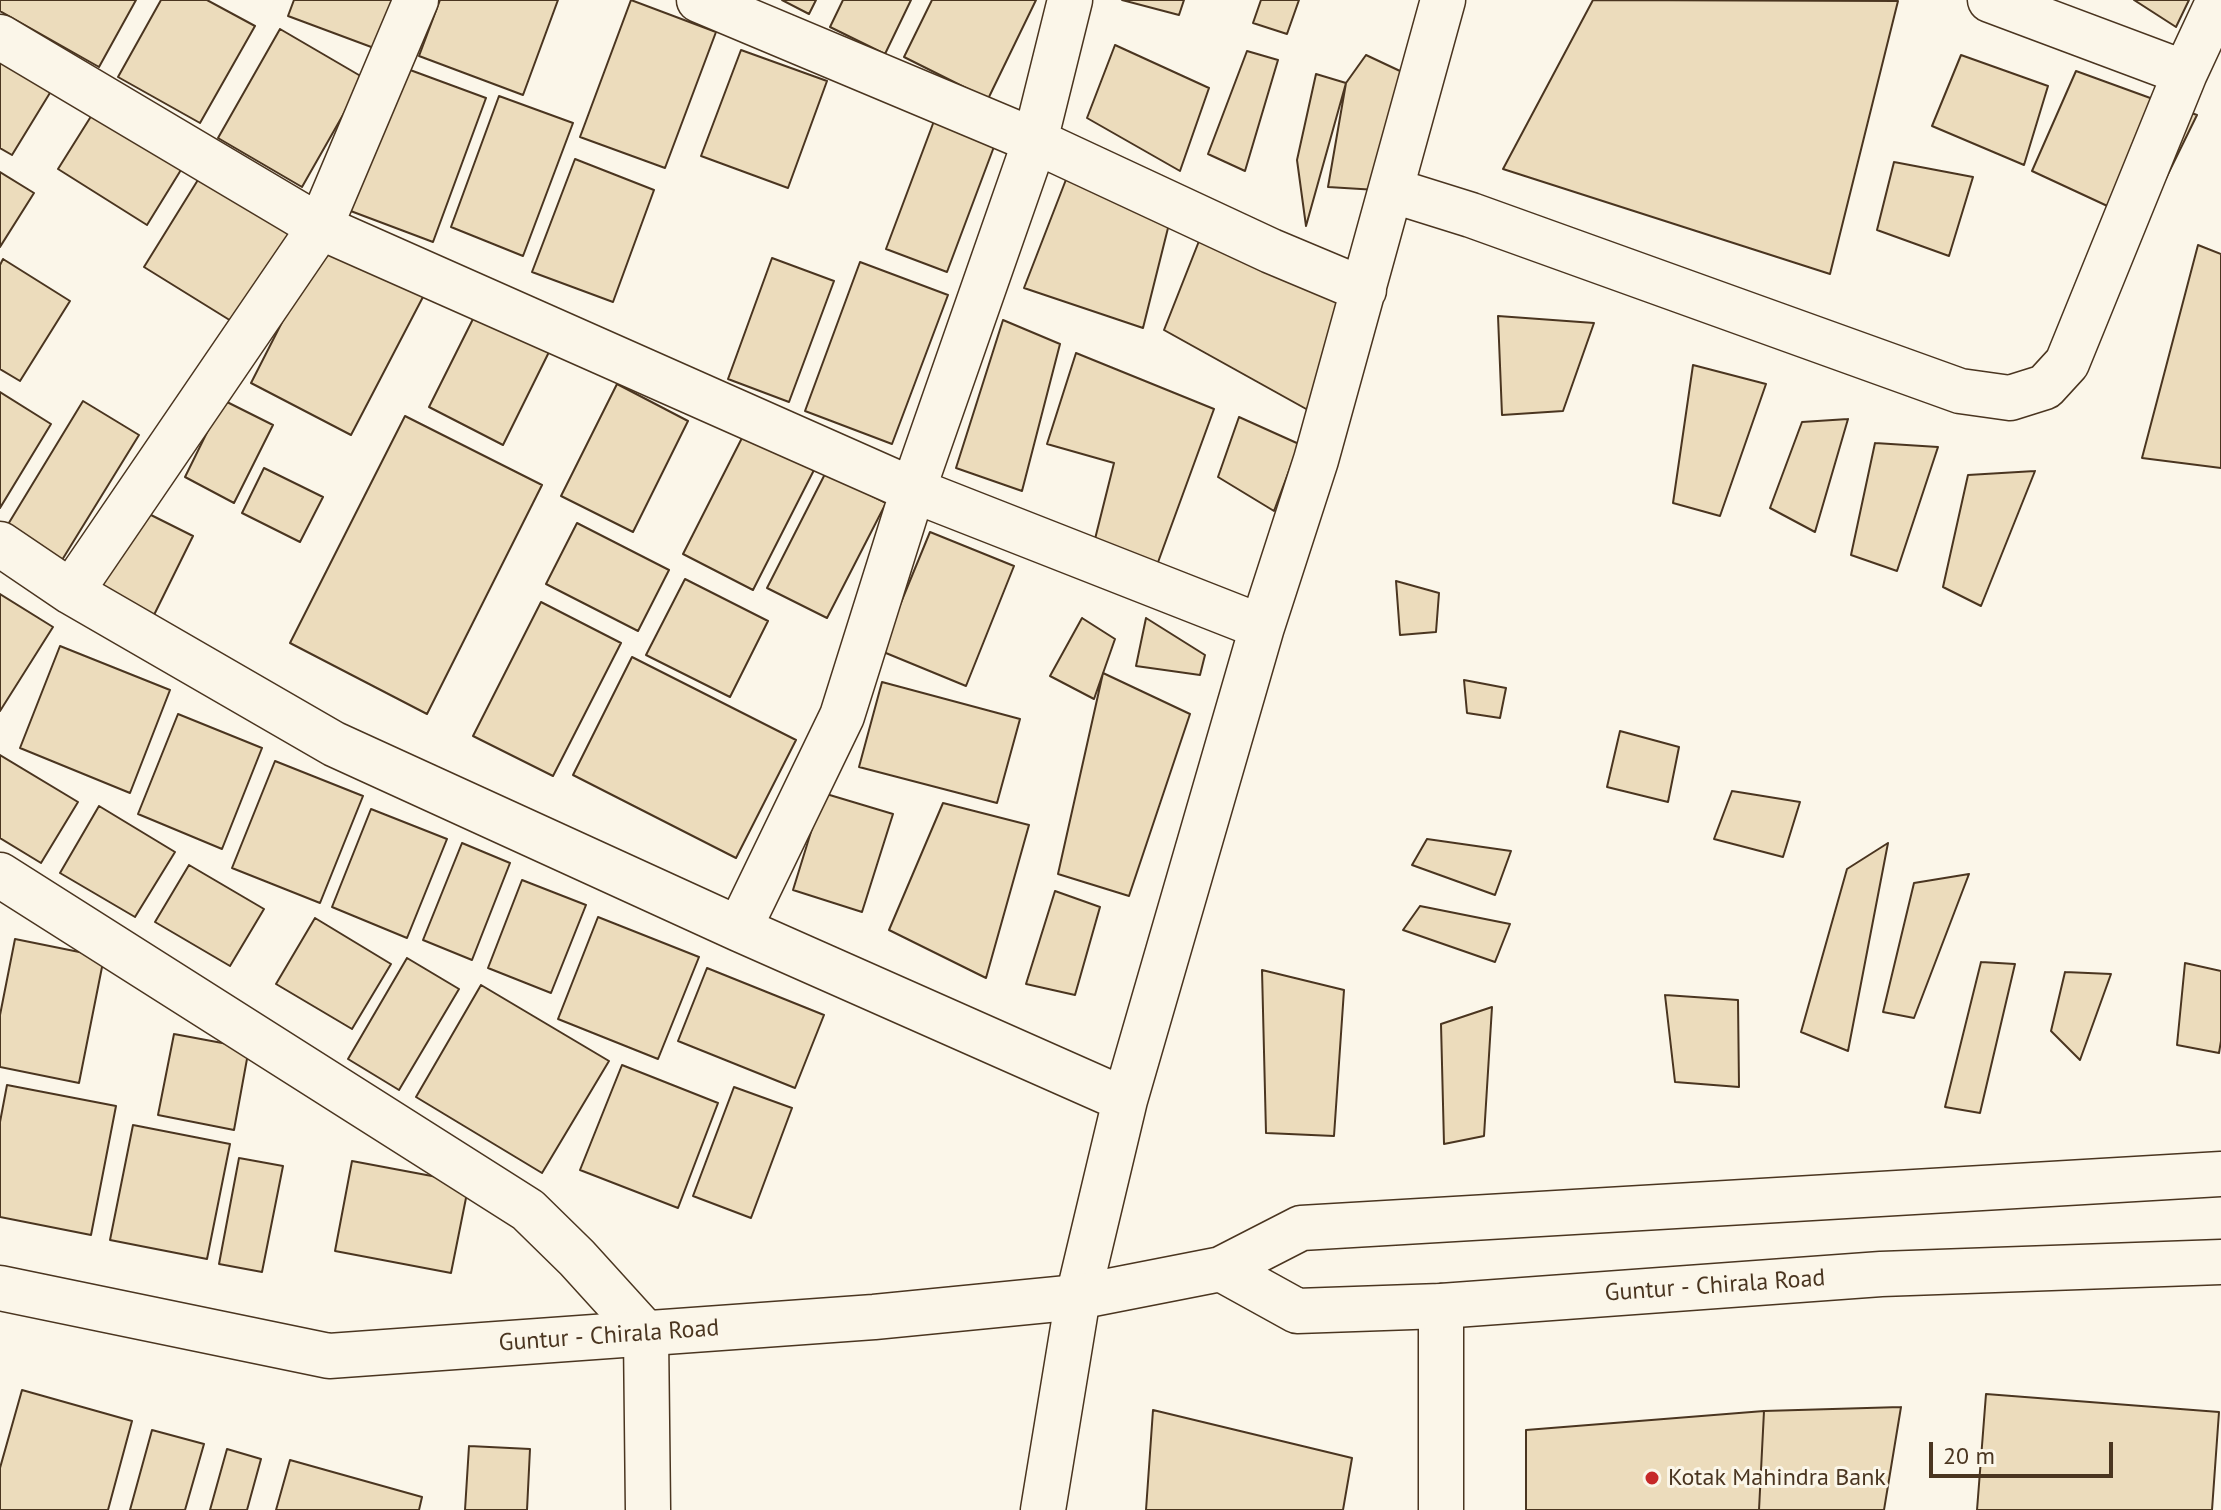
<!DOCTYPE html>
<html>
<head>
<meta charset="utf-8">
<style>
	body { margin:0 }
	#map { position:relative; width:2221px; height:1510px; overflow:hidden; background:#fbf6e9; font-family:"PT Sans",sans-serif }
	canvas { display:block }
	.scale { position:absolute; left:1929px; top:1442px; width:184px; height:36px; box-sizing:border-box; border:4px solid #4a3520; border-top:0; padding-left:10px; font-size:24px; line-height:28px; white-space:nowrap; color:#4a3520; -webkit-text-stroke:6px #fbf6e9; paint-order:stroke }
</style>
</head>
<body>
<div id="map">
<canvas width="2221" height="1510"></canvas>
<div class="scale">20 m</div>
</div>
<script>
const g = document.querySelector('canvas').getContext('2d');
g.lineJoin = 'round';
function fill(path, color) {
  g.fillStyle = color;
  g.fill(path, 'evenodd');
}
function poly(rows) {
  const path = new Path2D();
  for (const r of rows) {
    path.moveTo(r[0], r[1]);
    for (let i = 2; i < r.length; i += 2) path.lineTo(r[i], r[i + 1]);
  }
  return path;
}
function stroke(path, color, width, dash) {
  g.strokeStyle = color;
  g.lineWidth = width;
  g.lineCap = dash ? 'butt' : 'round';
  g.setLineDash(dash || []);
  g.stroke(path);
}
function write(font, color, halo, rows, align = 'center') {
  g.font = font + ' "PT Sans",sans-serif';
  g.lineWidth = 6;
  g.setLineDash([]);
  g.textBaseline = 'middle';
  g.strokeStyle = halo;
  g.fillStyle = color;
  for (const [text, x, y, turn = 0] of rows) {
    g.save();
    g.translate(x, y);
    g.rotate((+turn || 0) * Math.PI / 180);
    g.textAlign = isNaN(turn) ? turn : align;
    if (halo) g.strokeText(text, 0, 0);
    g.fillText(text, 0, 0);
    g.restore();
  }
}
const building = poly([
	[0,0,136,0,99,67,0,11,0,0],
	[161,0,207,0,255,26,200,123,118,77,161,0],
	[294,0,401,0,382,51,288,16,294,0],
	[440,0,558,0,523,95,419,56,440,0],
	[631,0,716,32,665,168,580,137,631,0],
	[782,0,816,0,809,14,782,0],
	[843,0,911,0,885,54,830,27,843,0],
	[932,0,1036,0,988,99,904,57,932,0],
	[1122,0,1184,0,1179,15,1122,0],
	[1261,0,1299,0,1287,34,1253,23,1261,0],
	[1593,0,1898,1,1830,274,1503,169,1593,0],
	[2134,0,2189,0,2176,27,2134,0],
	[280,29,364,78,302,187,218,138,280,29],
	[1115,45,1209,88,1180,171,1087,118,1115,45],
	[0,49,56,83,12,155,0,148,0,49],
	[741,50,827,81,788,188,701,156,741,50],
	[1247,51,1278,60,1245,171,1208,154,1247,51],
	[1366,55,1400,71,1403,100,1377,190,1328,187,1346,83,1366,55],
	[1961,55,2048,86,2024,165,1932,126,1961,55],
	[402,67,486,98,433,242,348,210,402,67],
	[2076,71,2197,115,2144,223,2032,171,2076,71],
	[1316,74,1346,83,1306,226,1297,160,1316,74],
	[499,96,573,123,523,256,451,227,499,96],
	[95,110,184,165,147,225,58,169,95,110],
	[934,121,995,144,947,272,886,249,934,121],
	[575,159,654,190,613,302,532,272,575,159],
	[1894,162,1973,177,1949,256,1877,230,1894,162],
	[0,172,34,193,0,247,0,172],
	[201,175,293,232,236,324,144,267,201,175],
	[1067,177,1169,224,1143,328,1024,288,1067,177],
	[1201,236,1341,302,1308,410,1164,330,1201,236],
	[323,242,424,295,351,435,251,383,323,242],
	[2198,245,2221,254,2221,468,2142,458,2198,245],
	[772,258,834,281,789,402,728,379,772,258],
	[3,259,70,301,20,381,0,369,0,265,3,259],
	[860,262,948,295,892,444,805,411,860,262],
	[475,315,549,352,503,445,429,407,475,315],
	[1498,316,1594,323,1563,411,1502,415,1498,316],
	[1003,320,1060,344,1022,491,956,468,1003,320],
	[1076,353,1214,409,1157,565,1093,547,1114,463,1047,444,1076,353],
	[1693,365,1766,384,1720,516,1673,503,1693,365],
	[617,384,688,421,633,532,561,496,617,384],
	[0,392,51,424,0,508,0,392],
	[223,400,273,425,234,503,185,477,223,400],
	[83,401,139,435,62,560,7,526,83,401],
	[405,416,542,485,427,714,290,643,405,416],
	[1239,417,1299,444,1274,511,1218,477,1239,417],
	[1848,419,1815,532,1770,508,1802,422,1848,419],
	[744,434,814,470,753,590,683,554,744,434],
	[1875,443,1938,447,1897,571,1851,555,1875,443],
	[264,468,323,497,300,542,242,513,264,468],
	[2035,471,1981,606,1943,587,1968,475,2035,471],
	[826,472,886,503,827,618,767,588,826,472],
	[135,507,193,536,152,619,93,588,135,507],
	[577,523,669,570,638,631,546,584,577,523],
	[930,532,1014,566,966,686,881,651,930,532],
	[685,579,768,621,730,697,646,655,685,579],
	[1396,581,1439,593,1436,632,1400,635,1396,581],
	[0,594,53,627,0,711,0,594],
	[541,602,621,643,553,776,473,736,541,602],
	[1082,618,1115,639,1094,699,1050,676,1082,618],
	[1146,618,1205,655,1200,675,1136,666,1146,618],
	[60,646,170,690,130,793,20,748,60,646],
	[632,657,796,740,736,858,573,775,632,657],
	[1103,673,1190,714,1129,896,1058,874,1103,673],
	[1464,680,1506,688,1500,718,1467,713,1464,680],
	[882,682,1020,719,997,803,859,767,882,682],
	[178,714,262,748,222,849,138,814,178,714],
	[1620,731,1679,747,1668,802,1607,787,1620,731],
	[0,755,78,802,41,863,0,838,0,755],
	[275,761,363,796,320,903,232,868,275,761],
	[1732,791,1800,802,1783,857,1714,839,1732,791],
	[823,793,893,814,862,912,793,890,823,793],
	[943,803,1029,825,986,978,889,930,943,803],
	[99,806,175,852,135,917,60,873,99,806],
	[371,809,447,839,407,938,332,907,371,809],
	[1427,839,1511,851,1495,895,1412,865,1427,839],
	[462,843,510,863,472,960,423,940,462,843],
	[1888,843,1848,1051,1801,1032,1847,869,1888,843],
	[189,865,264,909,230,966,155,922,189,865],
	[1969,874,1914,1018,1883,1012,1914,883,1969,874],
	[522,880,586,905,551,993,488,968,522,880],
	[1055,891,1100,907,1075,995,1026,984,1055,891],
	[1420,906,1510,924,1495,962,1403,930,1420,906],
	[598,917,699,957,658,1059,558,1019,598,917],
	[315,918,391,964,352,1029,276,984,315,918],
	[15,939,104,957,79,1083,0,1067,0,1015,15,939],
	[407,958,459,989,399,1090,348,1059,407,958],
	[1981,962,2015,964,1980,1113,1945,1107,1981,962],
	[2185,963,2221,971,2221,1041,2219,1053,2177,1045,2185,963],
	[707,968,824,1015,795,1088,678,1041,707,968],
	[1262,970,1344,990,1334,1136,1266,1133,1262,970],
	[2065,972,2111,974,2080,1060,2051,1031,2065,972],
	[481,985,609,1061,542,1173,416,1097,481,985],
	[1665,995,1738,1000,1739,1087,1675,1082,1665,995],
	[1492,1007,1484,1136,1444,1144,1441,1024,1492,1007],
	[174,1034,249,1048,234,1130,158,1115,174,1034],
	[622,1065,718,1103,678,1208,580,1170,622,1065],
	[7,1085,116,1106,91,1235,0,1217,0,1122,7,1085],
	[734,1087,792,1108,751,1218,693,1196,734,1087],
	[133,1125,230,1144,207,1259,110,1240,133,1125],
	[239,1158,283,1166,262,1272,219,1264,239,1158],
	[352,1161,469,1183,451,1273,335,1251,352,1161],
	[22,1390,132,1421,108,1510,0,1510,0,1468,22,1390],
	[1986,1394,2219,1412,2212,1510,1977,1510,1986,1394],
	[1901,1407,1884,1510,1759,1510,1764,1411,1901,1407],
	[1153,1410,1352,1458,1343,1510,1146,1510,1153,1410],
	[1764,1411,1759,1510,1526,1510,1526,1430,1764,1411],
	[152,1430,204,1444,185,1510,130,1510,152,1430],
	[469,1446,530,1449,527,1510,465,1510,469,1446],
	[227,1449,261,1459,247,1510,210,1510,227,1449],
	[290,1460,422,1497,419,1510,276,1510,290,1460]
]);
fill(building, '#ecdcbc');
stroke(building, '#4a3520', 2);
const minor = poly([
	[699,0,1035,141,1271,251,1364,290],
	[1990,0,2185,73],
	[0,37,320,227,913,490,1262,627],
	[1391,190,1471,215,1960,391,2010,398,2045,387,2067,363,2185,73,2219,0],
	[0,544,71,592,334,744,739,929,1125,1100],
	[71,592,320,227,416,0],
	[0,875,528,1210,577,1258,646,1334,648,1510],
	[739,929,842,716,913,490,1035,141,1070,0],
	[1441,1306,1441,1510],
	[1043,1510,1078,1297,1125,1100,1262,627,1316,460,1443,0]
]);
const primary = poly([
	[1221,1269,1297,1311,1441,1306,1881,1274,2221,1262],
	[0,1288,329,1356,874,1317,1078,1297,1221,1269,1301,1228,2221,1174]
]);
stroke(minor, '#4a3520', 47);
stroke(primary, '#4a3520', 47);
stroke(minor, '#fbf6e9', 44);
stroke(primary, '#fbf6e9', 44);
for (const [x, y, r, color] of [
	[1652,1478,8,"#c62828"]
]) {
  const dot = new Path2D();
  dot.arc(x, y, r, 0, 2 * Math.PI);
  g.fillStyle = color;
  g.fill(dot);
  stroke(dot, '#fbf6e9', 3);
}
write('24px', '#4a3520', '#fbf6e9', [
	["Guntur - Chirala Road",1715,1286,-4],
	["Guntur - Chirala Road",609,1336,-4]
]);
write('24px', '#4a3520', '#fbf6e9', [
	["Kotak Mahindra Bank",1668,1478]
], 'left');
</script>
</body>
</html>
